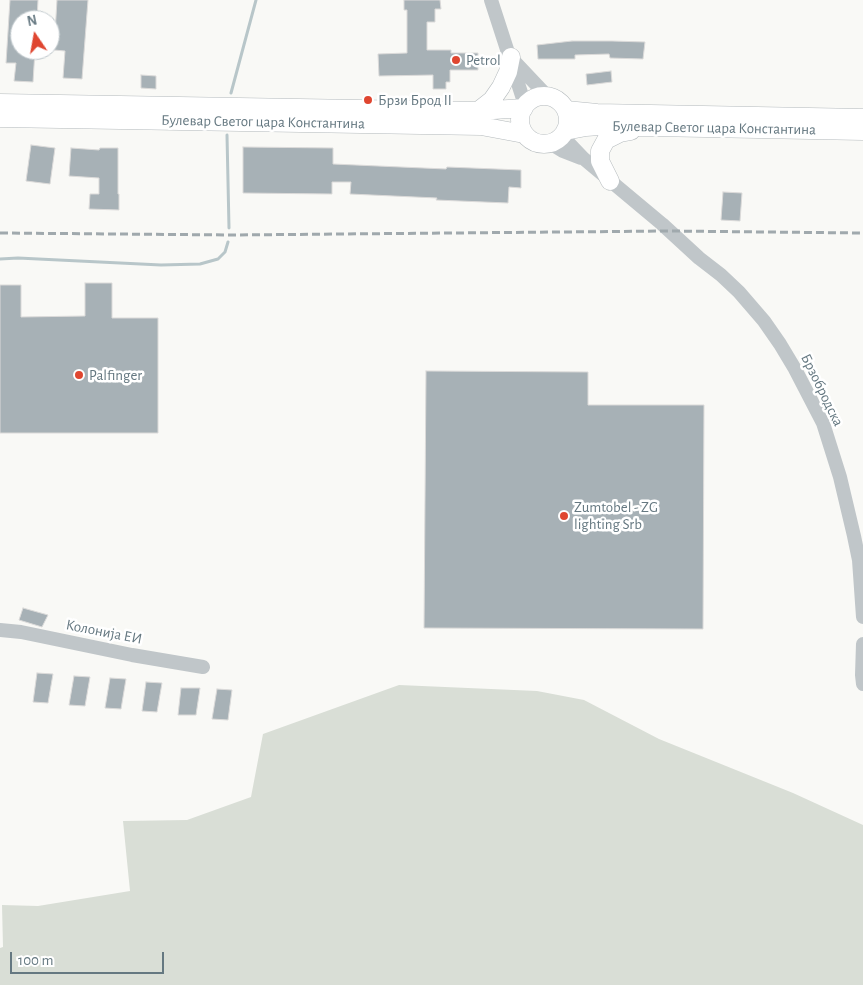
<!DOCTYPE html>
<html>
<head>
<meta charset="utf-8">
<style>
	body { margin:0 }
	#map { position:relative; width:863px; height:985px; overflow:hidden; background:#f9f9f6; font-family:"Alegreya Sans",sans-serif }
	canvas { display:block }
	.north { position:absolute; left:10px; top:10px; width:50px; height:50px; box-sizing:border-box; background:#fff; border:1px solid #c1c9cd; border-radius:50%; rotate:348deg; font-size:14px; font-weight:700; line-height:20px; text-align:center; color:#657881 }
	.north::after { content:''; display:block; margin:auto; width:18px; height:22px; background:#df4630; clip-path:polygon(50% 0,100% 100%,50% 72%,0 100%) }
	.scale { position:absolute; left:10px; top:952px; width:154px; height:22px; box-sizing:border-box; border:2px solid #657881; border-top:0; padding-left:6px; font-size:15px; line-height:18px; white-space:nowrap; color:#657881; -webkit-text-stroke:4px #fff; paint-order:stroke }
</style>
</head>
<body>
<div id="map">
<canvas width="863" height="985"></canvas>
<div class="north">N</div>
<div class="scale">100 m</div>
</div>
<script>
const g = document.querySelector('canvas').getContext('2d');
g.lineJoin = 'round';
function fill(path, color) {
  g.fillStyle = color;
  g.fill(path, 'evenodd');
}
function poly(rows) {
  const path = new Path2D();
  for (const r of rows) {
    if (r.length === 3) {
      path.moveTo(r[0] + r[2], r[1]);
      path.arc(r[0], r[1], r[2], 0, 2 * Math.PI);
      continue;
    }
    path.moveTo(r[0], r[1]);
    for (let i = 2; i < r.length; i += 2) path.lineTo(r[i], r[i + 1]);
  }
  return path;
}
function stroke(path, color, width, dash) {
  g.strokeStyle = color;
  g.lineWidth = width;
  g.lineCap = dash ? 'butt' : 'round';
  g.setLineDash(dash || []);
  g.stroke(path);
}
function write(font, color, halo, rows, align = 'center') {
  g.font = font + ' "Alegreya Sans",sans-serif';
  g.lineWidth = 5;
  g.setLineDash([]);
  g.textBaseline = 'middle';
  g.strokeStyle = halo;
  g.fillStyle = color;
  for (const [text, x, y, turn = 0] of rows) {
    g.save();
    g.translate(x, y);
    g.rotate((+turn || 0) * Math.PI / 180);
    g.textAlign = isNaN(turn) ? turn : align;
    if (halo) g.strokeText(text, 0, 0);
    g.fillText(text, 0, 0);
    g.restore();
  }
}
fill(poly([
	[399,685,537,691,584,700,659,739,793,793,863,825,863,985,0,985,0,948,3,947,2,905,38,906,130,891,123,821,187,820,251,797,263,734]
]), '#d9ded6');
stroke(poly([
	[231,93,256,0],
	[227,135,229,228],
	[0,259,18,258,161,265,200,264,218,259,225,252,228,242]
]), '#b8c6c9', 3);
const building = poly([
	[10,0,38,0,37,20,20,20,20,50,35,50,33,82,14,81,16,63,6,63,10,0],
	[57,0,88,0,82,79,63,78,65,51,54,50,57,0],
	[404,0,440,0,441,9,435,9,435,22,427,22,427,50,451,50,451,53,478,53,478,70,450,70,450,82,446,82,446,89,433,89,433,75,379,76,378,54,407,53,407,10,404,10,404,0],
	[572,41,612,41,645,42,643,59,610,58,609,54,575,55,575,59,538,59,537,45,572,41],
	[611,71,612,82,587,85,586,74,611,71],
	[141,75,156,76,156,89,141,88,141,75],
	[31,145,55,148,50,184,26,181,31,145],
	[243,147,333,148,333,164,446,169,447,167,521,170,521,188,509,187,508,203,436,200,437,198,350,194,351,182,332,182,332,194,243,193,243,147],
	[71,148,99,150,100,148,118,148,118,194,119,194,119,210,89,209,90,194,99,194,99,178,69,176,71,148],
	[723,192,742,193,740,221,721,220,723,192],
	[85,283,112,283,112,318,158,318,158,433,0,433,0,285,21,285,21,317,85,316,85,283],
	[426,371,588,372,588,405,704,405,703,629,424,628,426,371],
	[23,608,48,615,42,627,19,620,23,608],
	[37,673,53,674,48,703,33,702,37,673],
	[74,676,90,677,85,706,69,705,74,676],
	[110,678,126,679,121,709,105,708,110,678],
	[146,682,162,683,157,712,142,711,146,682],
	[181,688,200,688,196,715,178,715,181,688],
	[217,689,232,690,228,720,212,719,217,689]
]);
fill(building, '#a7b1b6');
stroke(building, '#dbdad9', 1);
const major = poly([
	[544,120,24],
	[0,103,478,111,524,108],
	[566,110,597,113,863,118],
	[478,111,492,100,501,87,508,72,511,57],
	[0,118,481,126,524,134],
	[565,131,586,127,599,126,863,131],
	[610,181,600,161,600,151,606,140,620,133,631,131]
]);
stroke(major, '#b4babd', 19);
stroke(poly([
	[491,0,525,105],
	[513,60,548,97],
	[562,136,583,158,662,224,699,258,721,275,739,292,764,321,780,344,795,369,823,423,840,477,854,536,859,560,863,617],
	[550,143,563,151,581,158],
	[0,630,21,632,132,655,203,667],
	[863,644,862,675,863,684]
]), '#c0c6c9', 14);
stroke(major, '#fff', 18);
stroke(poly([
	[0,233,232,235,669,231,863,233]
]), '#a0a9ad', 3, [8, 4]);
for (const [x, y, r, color] of [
	[456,60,5,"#df4630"],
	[368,100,5,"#df4630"],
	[79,375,5,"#df4630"],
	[564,516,5,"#df4630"]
]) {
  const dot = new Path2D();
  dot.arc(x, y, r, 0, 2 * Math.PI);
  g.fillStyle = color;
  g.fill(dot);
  stroke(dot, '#fff', 2);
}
write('15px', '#657881', '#fff', [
	["Petrol",466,60],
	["Брзи Брод II",378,100],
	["Palfinger",89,375],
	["Zumtobel - ZG",574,507],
	["lighting Srb",574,524]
], 'left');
write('15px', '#657881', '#fff', [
	["Булевар Светог цара Константина",263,122,1],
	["Булевар Светог цара Константина",714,128,1],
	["Брзобродска",822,390,64],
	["Колонија ЕИ",104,632,11]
]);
</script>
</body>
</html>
